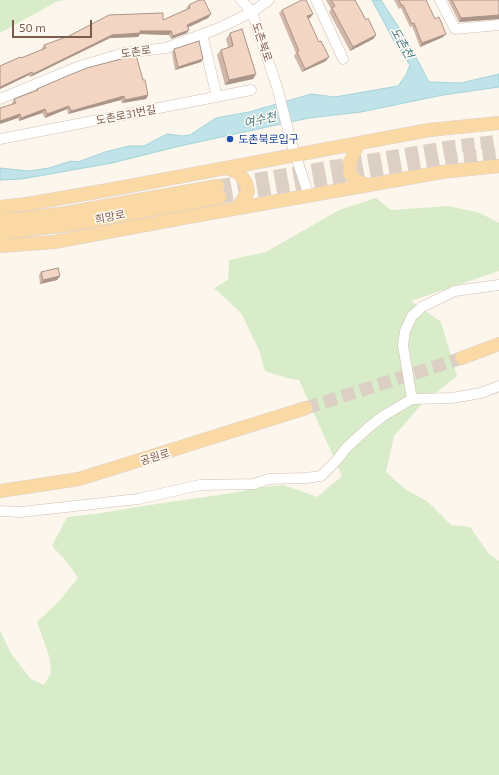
<!DOCTYPE html>
<html>
<head>
<meta charset="utf-8">
<style>
	body { margin:0 }
	#map { position:relative; width:499px; height:775px; overflow:hidden; background:#fdf6ec; font-family:"Exo 2",sans-serif }
	canvas { display:block }
	.scale { position:absolute; left:12px; top:20px; width:80px; height:18px; box-sizing:border-box; border:2px solid #7a5c4d; border-top:0; padding-left:5px; font-size:12px; line-height:14px; white-space:nowrap; color:#7a5c4d; -webkit-text-stroke:3px #fffaf3; paint-order:stroke }
</style>
</head>
<body>
<div id="map">
<canvas width="499" height="775"></canvas>
<div class="scale">50 m</div>
</div>
<script>
const g = document.querySelector('canvas').getContext('2d');
g.lineJoin = 'round';
function fill(path, color) {
  g.fillStyle = color;
  g.fill(path, 'evenodd');
}
function poly(rows) {
  const path = new Path2D();
  for (const r of rows) {
    path.moveTo(r[0], r[1]);
    for (let i = 2; i < r.length; i += 2) path.lineTo(r[i], r[i + 1]);
  }
  return path;
}
function stroke(path, color, width, dash) {
  g.strokeStyle = color;
  g.lineWidth = width;
  g.lineCap = dash ? 'butt' : 'round';
  g.setLineDash(dash || []);
  g.stroke(path);
}
function write(font, color, halo, rows, align = 'center') {
  g.font = font + ' "Exo 2","Noto Sans KR",sans-serif';
  g.lineWidth = 3;
  g.setLineDash([]);
  g.textBaseline = 'middle';
  g.strokeStyle = halo;
  g.fillStyle = color;
  for (const [text, x, y, turn = 0] of rows) {
    g.save();
    g.translate(x, y);
    g.rotate((+turn || 0) * Math.PI / 180);
    g.textAlign = isNaN(turn) ? turn : align;
    if (halo) g.strokeText(text, 0, 0);
    g.fillText(text, 0, 0);
    g.restore();
  }
}
fill(poly([
	[0,0,68,0,58,1,0,33],
	[376,198,391,210,448,206,480,213,499,223,499,271,411,301,441,322,457,376,422,404,394,436,386,472,405,489,428,502,451,525,470,527,489,554,499,561,499,775,0,775,0,630,10,652,30,678,44,685,51,673,49,656,37,622,60,600,78,578,67,562,52,546,67,517,95,514,163,503,226,494,264,487,284,485,317,497,342,476,299,380,287,378,265,371,259,350,241,313,214,288,228,280,229,260,266,252,339,210]
]), '#d8ecc9');
const water = poly([
	[372,0,381,0,407,40,429,82,461,83,499,74,499,87,443,95,361,112,309,118,180,146,112,163,22,179,0,180,0,168,29,171,49,168,71,161,78,162,105,152,129,146,144,146,167,134,183,136,190,135,216,118,249,112,311,94,335,97,398,86,406,75,410,65,394,41,372,0]
]);
fill(water, '#bfe3e8');
stroke(water, '#a5d3da', 1);
stroke(poly([
	[218,186,449,147,499,141],
	[220,197,451,159,499,154],
	[306,408,462,358]
]), '#dcd0c4', 13, [13, 6]);
const minor = poly([
	[241,0,252,12,277,87,291,142,309,196],
	[316,0,343,59],
	[440,0,455,29,499,25],
	[202,34,217,97],
	[0,99,77,67,124,53,166,48,219,28,252,12,269,0],
	[0,139,251,90],
	[499,285,455,291,422,307,412,316,405,331,403,345,412,399,452,398,481,393,499,386],
	[0,511,21,512,138,499,200,485,254,484,269,479,306,478,321,476,337,460,346,448,369,427,383,416,412,399]
]);
const major = poly([
	[358,144,350,162,350,174,358,182,370,185],
	[227,168,239,173,246,183,248,192,237,208],
	[0,207,27,204,108,190,429,130,499,123],
	[0,220,19,219,66,213,218,186],
	[0,233,68,225,220,197],
	[0,246,54,242,199,215,442,172,499,166],
	[462,358,499,344],
	[0,491,79,479,306,408]
]);
stroke(minor, '#d1beb0', 11);
stroke(major, '#dad1cd', 14);
stroke(minor, '#fff', 10);
stroke(major, '#fbd9a5', 13);
fill(poly([
	[326,0,355,0,366,20,376,35,373,39,350,51,329,12,331,9],
	[394,0,426,0,443,37,420,47,412,26,410,27,401,8,399,9],
	[448,0,499,0,499,19,459,22],
	[189,5,211,14,208,18,188,27,187,33,171,39,169,35,140,34,138,37,110,38,30,77,29,75,0,89,0,66,42,50,42,48,44,45,163,20,187,9,186,8],
	[282,10,313,14,310,18,308,18,326,61,302,72,294,56,296,53,279,13],
	[230,33,256,74,253,79,225,85,217,55,221,50,228,47,226,39],
	[174,49,201,62,175,70,172,53],
	[143,80,148,95,146,99,122,103,121,100,68,114,67,109,45,118,42,113,19,121,12,103,14,99,35,91,37,89],
	[41,272,60,276,57,280,40,284,39,275]
]), '#d1b7a8');
fill(poly([
	[211,14,208,18,185,29,187,25],
	[313,14,310,18,305,20,307,16],
	[499,15,499,19,459,22,461,18],
	[189,30,187,33,171,39,173,36],
	[140,31,171,31,169,35,140,34,138,37,110,38,30,77,33,74,112,35],
	[446,34,443,37,420,47,422,43],
	[376,35,373,39,350,51,353,47],
	[329,57,326,61,302,72,305,69],
	[203,59,201,62,175,70,178,67],
	[32,72,29,75,0,89,0,87],
	[256,74,253,79,225,85,229,80],
	[148,95,146,99,122,103,125,100],
	[124,96,121,100,68,114,71,111],
	[69,106,67,109,45,118,47,114],
	[45,109,42,113,19,121,21,118],
	[20,114,18,118,0,124,0,121],
	[60,276,57,280,40,284,43,280]
]), '#aa9588');
const building = poly([
	[199,0,204,0,211,14,187,25,189,30,173,36,171,31,140,31,140,33,112,35,33,74,32,72,0,87,0,66,20,57,21,58,46,48,44,45,69,36,109,15,163,13,163,20,190,8,189,5,199,0],
	[302,0,306,0,313,14,307,16,319,42,321,41,329,57,305,69,297,52,299,51,282,10,302,0],
	[331,0,355,0,366,20,368,18,376,35,353,47,332,8,335,6,331,0],
	[399,0,426,0,435,19,439,17,446,34,422,43,414,23,412,24,403,5,401,5,399,0],
	[452,0,499,0,499,15,461,18,452,0],
	[242,29,256,74,229,80,221,50,233,46,230,33,242,29],
	[199,41,203,59,178,67,174,49,199,41],
	[136,55,143,80,145,80,148,95,125,100,124,96,71,111,69,106,47,114,45,109,21,118,20,114,0,121,0,108,16,103,14,99,38,90,37,89,67,76,87,68,136,55],
	[58,268,60,276,43,280,41,272,58,268]
]);
fill(building, '#f3d5c3');
stroke(building, '#aa9588', 1);
for (const [x, y, r, color] of [
	[230,139,4,"#1a4fb4"]
]) {
  const dot = new Path2D();
  dot.arc(x, y, r, 0, 2 * Math.PI);
  g.fillStyle = color;
  g.fill(dot);
  stroke(dot, '#fffaf3', 1.5);
}
write('11px', '#7a5c4d', '#fffaf3', [
	["도촌북로",262,42,71],
	["도촌로",136,52,-9],
	["도촌로31번길",126,115,-11],
	["희망로",110,217,-11],
	["공원로",155,457,-17]
]);
write('11px', '#164399', '#fffaf3', [
	["도촌북로입구",238,139]
], 'left');
write('italic 12px', '#437c86', '#fffaf3', [
	["도촌천",402,43,61],
	["여수천",260,120,-13]
]);
</script>
</body>
</html>
